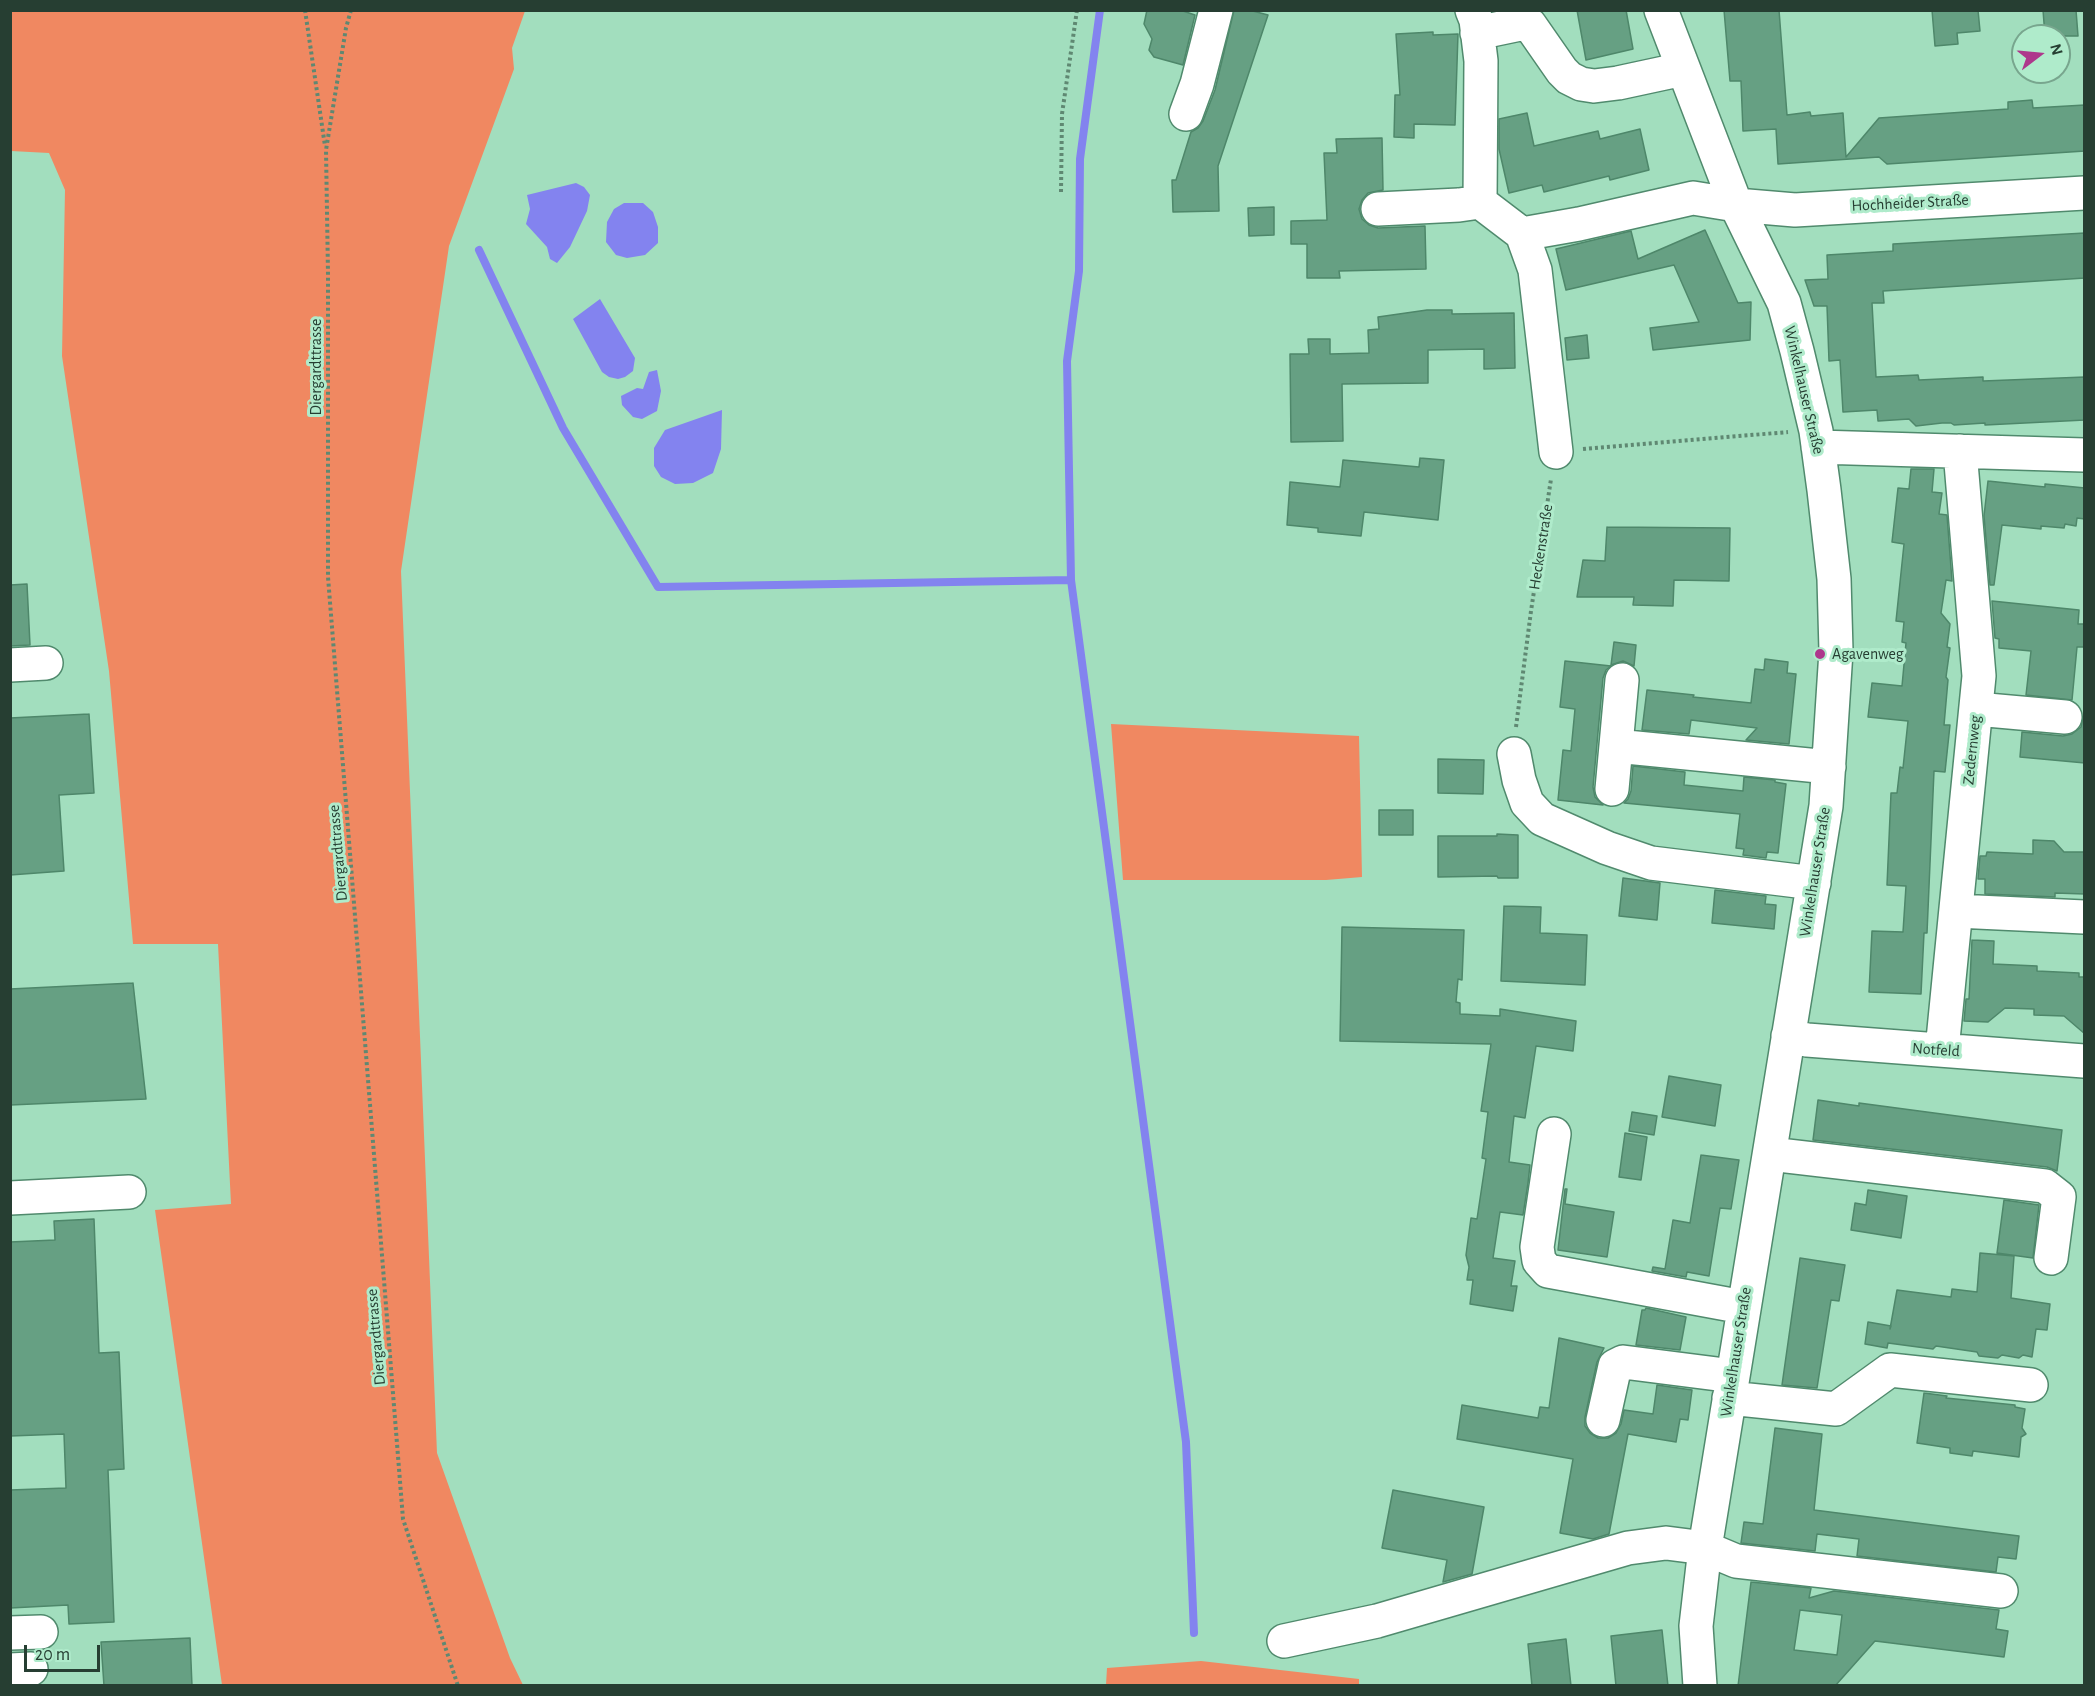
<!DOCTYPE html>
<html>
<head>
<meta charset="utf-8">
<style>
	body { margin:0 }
	#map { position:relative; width:2095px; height:1696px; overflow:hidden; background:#a2debe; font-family:"Alegreya Sans",sans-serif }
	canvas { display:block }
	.frame { position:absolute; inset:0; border:12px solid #263e32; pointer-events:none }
	.north { position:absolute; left:2011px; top:24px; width:60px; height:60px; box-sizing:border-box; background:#afebcb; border:2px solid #78a68e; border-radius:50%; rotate:74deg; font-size:16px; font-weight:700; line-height:24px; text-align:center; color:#263e32 }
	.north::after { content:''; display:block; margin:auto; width:21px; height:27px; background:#ae378c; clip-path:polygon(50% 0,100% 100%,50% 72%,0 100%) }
	.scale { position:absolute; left:24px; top:1645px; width:76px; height:27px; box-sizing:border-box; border:3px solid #263e32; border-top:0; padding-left:8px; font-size:18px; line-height:21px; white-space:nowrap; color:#263e32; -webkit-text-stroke:4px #afebcb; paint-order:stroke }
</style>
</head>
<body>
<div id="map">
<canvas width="2095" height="1696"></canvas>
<div class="frame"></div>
<div class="north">N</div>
<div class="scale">20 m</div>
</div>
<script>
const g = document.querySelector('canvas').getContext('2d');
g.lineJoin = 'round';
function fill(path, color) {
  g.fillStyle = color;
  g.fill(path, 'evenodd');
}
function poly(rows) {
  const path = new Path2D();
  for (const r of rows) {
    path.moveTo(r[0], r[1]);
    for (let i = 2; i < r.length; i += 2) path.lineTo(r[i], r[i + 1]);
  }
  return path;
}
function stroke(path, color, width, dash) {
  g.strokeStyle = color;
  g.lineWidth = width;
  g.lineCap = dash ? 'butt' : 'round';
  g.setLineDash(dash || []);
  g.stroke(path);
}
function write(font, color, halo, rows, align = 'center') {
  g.font = font + ' "Alegreya Sans",sans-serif';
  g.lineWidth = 6;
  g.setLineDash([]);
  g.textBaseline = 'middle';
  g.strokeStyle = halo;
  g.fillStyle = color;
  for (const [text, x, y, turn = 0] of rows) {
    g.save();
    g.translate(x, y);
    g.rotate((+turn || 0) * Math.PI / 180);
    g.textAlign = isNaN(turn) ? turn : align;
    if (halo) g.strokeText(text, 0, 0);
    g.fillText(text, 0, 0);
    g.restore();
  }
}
fill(poly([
	[10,11,525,11,512,48,514,69,449,246,401,571,437,1453,510,1658,523,1685,222,1685,155,1210,231,1204,218,944,133,944,109,671,62,356,65,190,49,153,11,151],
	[1111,724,1359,736,1362,877,1326,880,1123,880],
	[1201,1661,1359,1679,1359,1685,1106,1685,1107,1668]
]), '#f08861');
fill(poly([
	[576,183,584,187,590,195,587,211,570,247,557,263,550,259,547,247,526,224,530,209,527,195],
	[624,203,643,203,653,212,658,227,658,243,645,255,627,258,616,255,606,242,607,222,614,209],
	[600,299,635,358,633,371,625,377,618,379,609,377,602,372,573,319],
	[657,370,661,391,657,411,642,419,633,417,622,405,621,396,637,388,643,389,649,372],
	[722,410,721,449,713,473,693,483,675,484,661,477,654,466,654,448,665,430]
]), '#8383ef');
stroke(poly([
	[1100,10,1080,159,1079,271,1067,361,1071,580,1186,1442,1194,1633],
	[479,250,563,428,658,587,1071,580]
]), '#8383ef', 8);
const building = poly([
	[1147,10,1180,10,1195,15,1183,65,1154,57,1149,50,1152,39,1144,24,1147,10],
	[1234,10,1249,10,1268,15,1218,166,1219,211,1173,212,1172,180,1176,180,1191,132,1198,128,1203,121,1215,90,1234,10],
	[1577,10,1626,10,1633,49,1586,60,1577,10],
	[1724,10,1779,10,1787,115,1810,112,1811,116,1843,113,1846,157,1879,118,2008,109,2008,102,2032,100,2033,108,2085,105,2085,151,1887,164,1879,157,1778,164,1776,129,1743,131,1741,81,1730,81,1724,10],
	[1932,10,1978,10,1980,31,1957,33,1958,44,1935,46,1932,10],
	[2043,10,2076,10,2078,36,2045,36,2043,10],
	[1433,32,1433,35,1458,34,1455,125,1414,124,1414,138,1394,137,1395,95,1400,95,1396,34,1433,32],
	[1527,113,1534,146,1598,131,1600,139,1640,129,1649,170,1610,180,1609,176,1544,192,1542,185,1509,193,1499,149,1499,119,1527,113],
	[1382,138,1383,190,1368,193,1362,200,1359,209,1362,219,1369,225,1378,228,1425,226,1426,269,1339,271,1340,278,1307,278,1307,244,1291,244,1291,221,1327,220,1324,153,1337,153,1336,139,1382,138],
	[1274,207,1274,235,1249,236,1248,208,1274,207],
	[1705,230,1738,303,1751,302,1750,340,1653,350,1650,328,1699,322,1674,265,1566,290,1556,249,1631,231,1638,259,1705,230],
	[2085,233,2085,278,1883,291,1884,303,1872,303,1876,377,1918,375,1919,380,1983,377,1983,381,2085,377,2085,420,1985,425,1985,423,1954,425,1951,423,1942,423,1916,426,1909,419,1878,421,1877,410,1843,412,1840,360,1829,361,1827,306,1814,306,1805,280,1828,279,1827,255,1893,251,1893,244,2085,233],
	[1427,310,1452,310,1452,314,1514,313,1515,368,1484,369,1484,349,1428,350,1428,383,1342,384,1343,441,1291,442,1290,354,1309,354,1308,339,1330,339,1330,354,1369,353,1368,330,1379,329,1378,317,1427,310],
	[1587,335,1589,358,1567,360,1565,338,1587,335],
	[1420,458,1444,460,1438,520,1364,512,1361,536,1318,532,1318,528,1287,525,1290,482,1340,487,1343,460,1419,467,1420,458],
	[1911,469,1934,469,1932,492,1942,493,1939,514,1947,515,1952,581,1946,580,1941,613,1950,624,1947,647,1950,648,1946,677,1948,680,1944,725,1950,725,1945,772,1934,771,1927,933,1924,933,1921,994,1869,992,1872,931,1903,932,1906,886,1887,885,1891,793,1897,793,1900,767,1903,768,1908,721,1868,717,1872,683,1902,686,1906,643,1902,642,1904,622,1896,621,1904,544,1892,542,1898,488,1909,489,1911,469],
	[1988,481,2045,487,2045,484,2085,488,2085,519,2077,518,2076,526,2065,524,2064,528,2041,526,2041,529,2002,525,1994,585,1990,585,1984,516,1988,481],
	[1607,527,1730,528,1729,581,1674,580,1673,606,1633,605,1634,597,1577,597,1583,560,1605,561,1607,527],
	[27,584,30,645,10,646,10,585,27,584],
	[1992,601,2079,610,2078,624,2085,624,2085,647,2077,647,2072,700,2026,695,2031,651,1999,648,1999,639,1995,638,1992,601],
	[1614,642,1636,645,1634,666,1623,661,1611,665,1614,642],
	[1765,659,1788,662,1787,673,1796,674,1789,744,1746,740,1757,728,1691,720,1689,734,1642,730,1647,690,1694,695,1693,697,1751,703,1755,669,1764,670,1765,659],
	[1565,661,1611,666,1606,670,1603,678,1593,787,1595,797,1603,805,1558,800,1563,750,1571,751,1575,709,1560,707,1565,661],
	[89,714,94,793,59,795,64,871,10,875,10,718,89,714],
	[2083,717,2085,717,2085,763,2020,757,2022,732,2063,736,2072,734,2081,727,2083,717],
	[1438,759,1484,760,1483,794,1438,793,1438,759],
	[1633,766,1685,772,1684,785,1743,791,1744,777,1775,780,1775,782,1786,784,1778,853,1767,852,1766,858,1743,855,1744,849,1736,848,1740,814,1624,803,1628,799,1631,791,1633,766],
	[1379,810,1413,810,1413,835,1379,835,1379,810],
	[1497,834,1518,835,1518,878,1498,878,1497,876,1438,877,1438,836,1497,836,1497,834],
	[2033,840,2054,841,2064,852,2085,852,2085,894,2055,893,2055,897,1985,894,1985,879,1978,879,1980,856,1986,856,1987,852,2033,854,2033,840],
	[1623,878,1660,883,1657,920,1619,916,1623,878],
	[1715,890,1766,896,1765,904,1776,905,1774,929,1712,923,1715,890],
	[1504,906,1541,907,1540,933,1587,935,1585,985,1501,981,1504,906],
	[1342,927,1464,930,1462,980,1458,979,1456,1002,1460,1003,1460,1014,1500,1016,1500,1009,1576,1021,1573,1051,1536,1046,1525,1118,1514,1116,1509,1162,1530,1165,1528,1183,1523,1215,1500,1212,1493,1258,1515,1261,1511,1286,1517,1286,1513,1311,1470,1304,1473,1280,1467,1280,1469,1267,1466,1255,1471,1218,1477,1219,1486,1159,1482,1158,1488,1112,1481,1111,1491,1044,1340,1041,1342,927],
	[1972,940,1994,941,1993,964,2037,966,2037,971,2079,973,2079,977,2085,977,2085,1034,2064,1016,2034,1015,2034,1009,2005,1008,1988,1022,1964,1021,1966,999,1969,999,1972,940],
	[133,983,146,1099,10,1105,10,989,133,983],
	[1669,1076,1721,1085,1715,1126,1662,1117,1669,1076],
	[1818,1100,1859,1106,1859,1103,2062,1130,2057,1171,2047,1167,1813,1140,1818,1100],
	[1632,1112,1657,1116,1654,1135,1629,1131,1632,1112],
	[1625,1133,1647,1137,1641,1180,1619,1177,1625,1133],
	[1701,1155,1739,1160,1731,1209,1720,1208,1709,1276,1687,1272,1686,1277,1652,1271,1653,1267,1665,1269,1673,1220,1690,1223,1701,1155],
	[1565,1189,1567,1189,1565,1204,1614,1212,1607,1257,1558,1250,1565,1189],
	[1868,1190,1907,1196,1901,1238,1851,1230,1855,1203,1866,1205,1868,1190],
	[2004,1200,2039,1205,2033,1258,1997,1253,2004,1200],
	[94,1219,99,1353,119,1352,124,1469,108,1470,114,1622,69,1624,68,1605,10,1608,10,1490,66,1488,64,1434,10,1436,10,1242,55,1240,54,1221,94,1219],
	[1980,1253,2014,1256,2011,1298,2050,1304,2047,1330,2036,1329,2032,1357,2023,1355,2019,1358,2002,1355,1998,1358,1979,1356,1977,1352,1936,1346,1933,1349,1888,1343,1887,1348,1865,1344,1868,1322,1891,1326,1890,1329,1897,1290,1951,1297,1952,1289,1977,1292,1980,1253],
	[1800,1258,1845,1265,1839,1301,1831,1300,1817,1388,1782,1385,1800,1258],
	[1646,1308,1686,1317,1680,1350,1636,1345,1642,1310,1645,1310,1646,1308],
	[1559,1338,1604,1348,1597,1362,1585,1417,1585,1426,1590,1433,1598,1438,1608,1438,1616,1433,1621,1424,1624,1410,1653,1414,1657,1385,1692,1390,1688,1420,1680,1419,1676,1442,1628,1434,1609,1534,1593,1539,1560,1533,1573,1459,1457,1439,1462,1405,1538,1418,1540,1407,1549,1408,1559,1338],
	[1924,1393,1947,1396,1946,1398,2015,1405,2015,1407,2025,1409,2022,1428,2026,1434,2021,1437,2019,1457,1973,1451,1972,1456,1950,1453,1950,1448,1917,1443,1924,1393],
	[1775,1428,1822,1434,1814,1510,2019,1536,2016,1559,1998,1557,1996,1572,1857,1556,1859,1539,1817,1534,1815,1551,1741,1543,1744,1522,1763,1524,1775,1428],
	[1393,1490,1484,1507,1472,1574,1443,1582,1447,1560,1382,1548,1393,1490],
	[1751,1582,1811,1588,1809,1598,1834,1591,1999,1610,1996,1629,2008,1631,2004,1657,1875,1641,1835,1686,1738,1686,1751,1582],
	[1800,1610,1842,1615,1837,1655,1794,1650,1800,1610],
	[1662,1630,1668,1686,1616,1686,1611,1636,1662,1630],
	[190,1638,192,1686,104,1686,101,1642,190,1638],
	[1566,1639,1571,1686,1532,1686,1528,1644,1566,1639]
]);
fill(building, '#66a083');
stroke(building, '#4e876a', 1.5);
const minor = poly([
	[1472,10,1476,20,1481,61,1480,202,1522,234,1535,270,1556,452],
	[1661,10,1736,205,1784,303,1797,351,1816,431,1824,490,1834,579,1836,651,1826,806,1705,1548,1696,1626,1700,1686],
	[1477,33,1520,24,1530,25,1562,71,1569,78,1581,84,1594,86,1618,83,1683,69],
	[1186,114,1197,84,1216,10],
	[1378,209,1459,205,1480,202],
	[1522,234,1579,224,1693,198,1736,205,1795,210,2084,193],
	[1818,447,2084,455],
	[10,665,46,663],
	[1976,709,2065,717],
	[1616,746,1829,767],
	[1514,754,1519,780,1527,803,1542,819,1607,848,1651,863,1814,883],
	[1612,789,1622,680],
	[1956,911,2084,917],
	[1788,1036,1807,1040,2084,1061],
	[1942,1050,1979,676,1960,451],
	[1554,1134,1537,1247,1539,1261,1548,1271,1743,1307],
	[1770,1154,2045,1186,2059,1197,2051,1258],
	[10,1198,129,1192],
	[1729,1398,1836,1409,1890,1370,2031,1385],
	[1603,1420,1615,1366,1623,1362,1733,1376],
	[10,1633,41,1632],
	[1284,1641,1377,1621,1628,1548,1666,1543,1705,1548,1736,1561,2001,1591],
	[10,1670,31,1669]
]);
stroke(minor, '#508a6d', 36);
stroke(poly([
	[305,10,325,146],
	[351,10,346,28,326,150,328,274,328,577,403,1519,458,1686],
	[1061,192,1062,114,1077,10],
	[1583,449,1788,432],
	[1516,727,1531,611,1551,479]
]), '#5f8872', 4, [3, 3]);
stroke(minor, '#fff', 33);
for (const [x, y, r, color] of [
	[1820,654,6,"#ae378c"]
]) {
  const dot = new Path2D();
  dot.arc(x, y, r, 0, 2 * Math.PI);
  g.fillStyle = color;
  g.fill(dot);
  stroke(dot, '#afebcb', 2);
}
write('16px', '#263e32', '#afebcb', [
	["Hochheider Straße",1910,203,-3],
	["Diergardttrasse",316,367,-90],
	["Winkelhauser Straße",1804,390,77],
	["Heckenstraße",1541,547,-81],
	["Zedernweg",1972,750,-84],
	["Diergardttrasse",338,853,-95],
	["Winkelhauser Straße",1815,872,-81],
	["Notfeld",1936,1050,4],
	["Diergardttrasse",376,1337,-95],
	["Winkelhauser Straße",1736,1352,-81]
]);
write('16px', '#263e32', '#afebcb', [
	["Agavenweg",1832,654]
], 'left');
</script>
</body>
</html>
